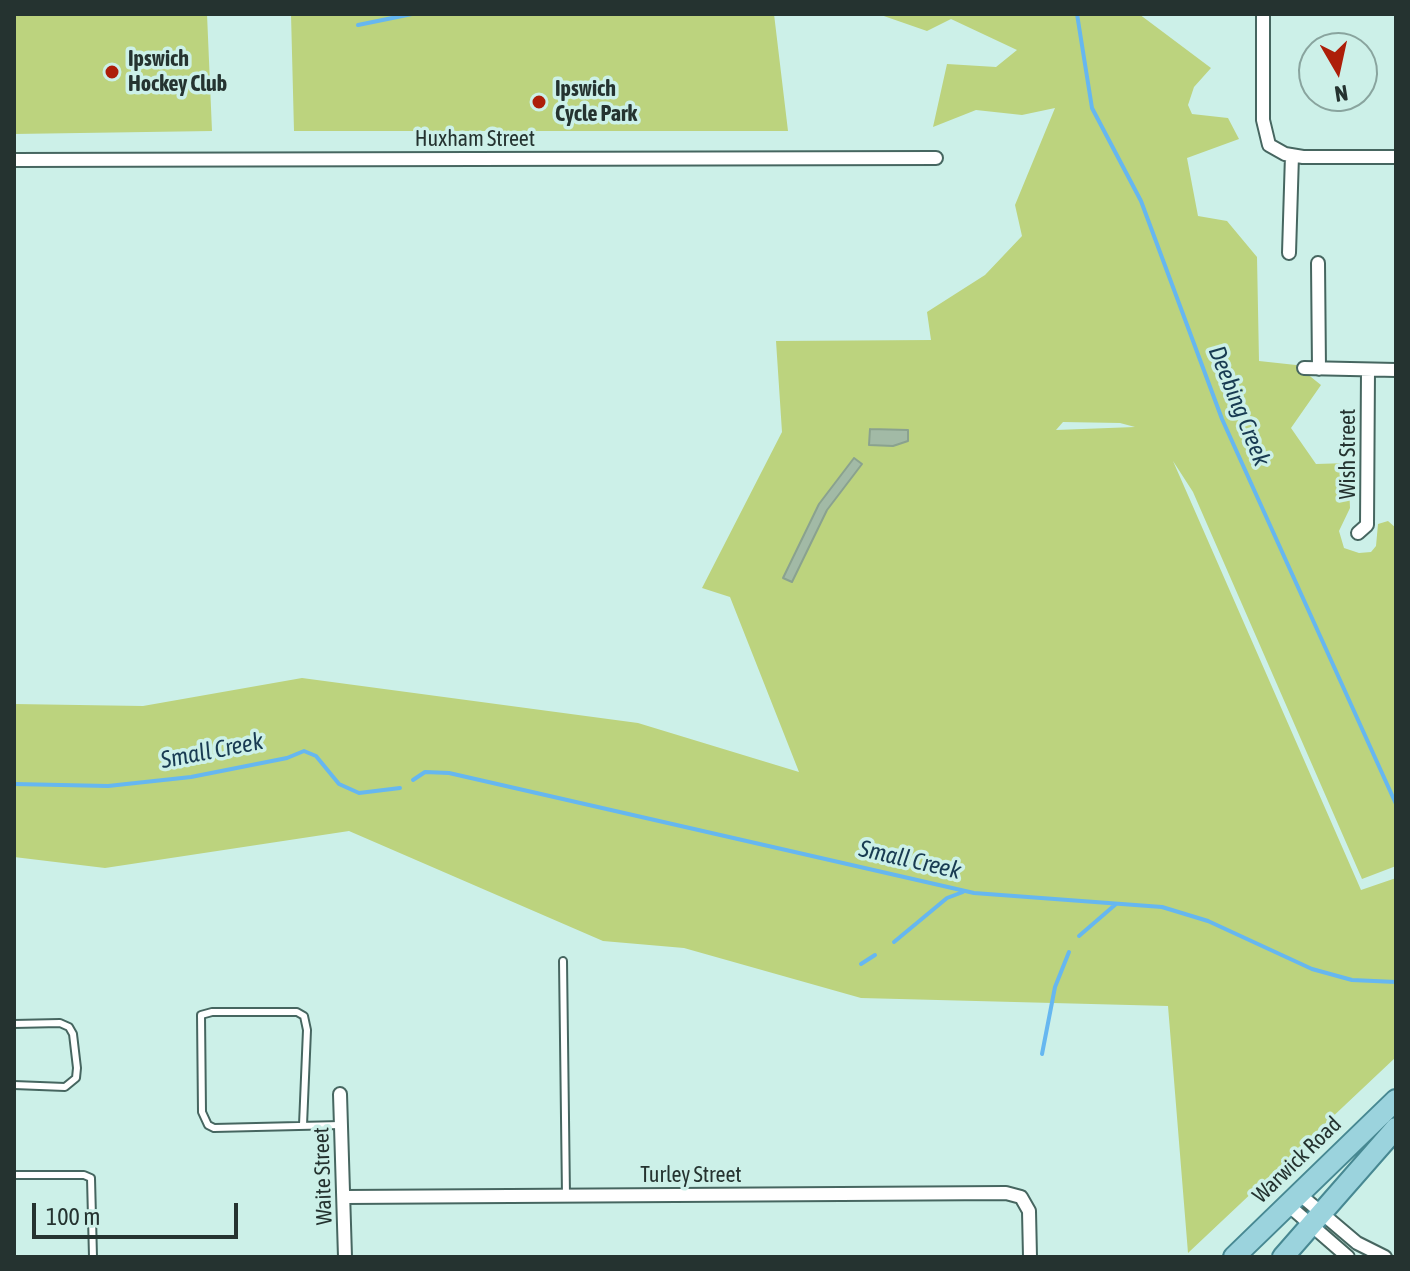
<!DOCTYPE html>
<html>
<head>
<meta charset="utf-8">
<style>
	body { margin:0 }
	#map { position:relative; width:1410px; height:1271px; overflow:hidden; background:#ccf0e8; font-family:"Asap Condensed",sans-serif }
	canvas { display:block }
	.frame { position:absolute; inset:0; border:16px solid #253330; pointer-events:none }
	.north { position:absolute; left:1298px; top:32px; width:80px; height:80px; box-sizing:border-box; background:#ccf0e8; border:2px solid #89a49e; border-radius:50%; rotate:171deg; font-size:22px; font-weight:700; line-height:32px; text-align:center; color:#253330 }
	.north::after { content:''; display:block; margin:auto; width:28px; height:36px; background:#ad1e09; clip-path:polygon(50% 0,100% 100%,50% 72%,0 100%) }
	.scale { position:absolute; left:32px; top:1203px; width:206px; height:36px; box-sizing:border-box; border:4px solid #253330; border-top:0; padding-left:10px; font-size:24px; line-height:28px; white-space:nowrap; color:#253330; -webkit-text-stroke:6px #ccf0e8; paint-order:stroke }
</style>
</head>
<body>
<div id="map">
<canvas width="1410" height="1271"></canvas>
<div class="frame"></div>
<div class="north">N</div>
<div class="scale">100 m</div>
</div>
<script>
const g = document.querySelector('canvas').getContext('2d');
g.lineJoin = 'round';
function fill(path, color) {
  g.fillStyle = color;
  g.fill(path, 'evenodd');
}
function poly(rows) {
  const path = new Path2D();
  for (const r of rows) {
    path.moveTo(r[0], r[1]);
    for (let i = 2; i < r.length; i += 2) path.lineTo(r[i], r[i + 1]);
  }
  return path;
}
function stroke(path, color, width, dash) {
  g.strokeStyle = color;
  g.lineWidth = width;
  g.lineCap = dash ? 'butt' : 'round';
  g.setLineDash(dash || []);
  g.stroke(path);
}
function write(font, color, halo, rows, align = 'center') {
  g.font = font + ' "Asap Condensed",sans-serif';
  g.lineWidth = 7;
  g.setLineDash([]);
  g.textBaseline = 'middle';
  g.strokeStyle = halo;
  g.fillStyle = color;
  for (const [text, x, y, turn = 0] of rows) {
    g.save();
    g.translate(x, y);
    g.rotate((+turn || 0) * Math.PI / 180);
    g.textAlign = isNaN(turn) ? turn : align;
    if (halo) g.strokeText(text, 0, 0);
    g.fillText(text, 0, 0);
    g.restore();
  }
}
fill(poly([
	[14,14,207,14,212,131,14,134],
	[291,14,774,14,788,131,294,131],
	[878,14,1139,14,1211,68,1194,87,1188,105,1192,114,1228,118,1239,139,1187,158,1198,216,1227,221,1257,257,1259,361,1296,365,1321,385,1291,428,1316,464,1348,463,1350,508,1339,531,1344,548,1359,553,1371,552,1376,546,1378,524,1388,521,1396,528,1396,866,1362,879,1193,492,1173,461,1361,890,1396,878,1396,1057,1188,1253,1168,1006,861,998,684,948,603,941,349,831,105,868,14,857,14,704,143,706,302,678,638,723,799,772,730,597,702,588,782,432,776,341,931,340,927,312,985,275,1022,236,1015,205,1055,108,1022,115,976,110,933,127,947,64,996,67,1017,50,951,19,927,31],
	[1063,422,1120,423,1135,427,1056,430]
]), '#bcd37e');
stroke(poly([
	[1077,14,1092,108,1141,201,1222,419,1396,804],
	[358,25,412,14],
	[413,780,425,772,449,773,974,893,1162,907,1208,921,1312,969,1352,980,1396,982],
	[14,784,108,786,191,777,287,758,304,751,316,756,339,784,359,793,400,788],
	[1079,936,1116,904],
	[894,942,947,898,963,892],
	[861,964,875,955],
	[1042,1054,1055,987,1069,952]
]), '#66b7f0', 4);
const building = poly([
	[870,429,908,430,908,441,893,446,869,445,870,429],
	[854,458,862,464,827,510,792,582,783,578,819,504,854,458]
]);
fill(building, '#a2baa6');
stroke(building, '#8aa28f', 2);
const service = poly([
	[563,961,566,1196],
	[14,1024,60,1023,69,1027,73,1034,77,1068,76,1078,65,1087,14,1085],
	[303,1125,307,1030,304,1016,297,1012,212,1012,201,1015,202,1112,208,1125,214,1128,341,1125],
	[14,1175,84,1175,91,1178,93,1257]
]);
const minor = poly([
	[1263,14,1263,120,1269,145,1285,154,1303,157,1396,157],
	[14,160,936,158],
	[1289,253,1292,155],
	[1318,263,1319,369],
	[1304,368,1396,370],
	[1358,533,1367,525,1368,370],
	[340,1094,345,1257],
	[1298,1193,1357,1243,1385,1257],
	[345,1197,1006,1193,1021,1197,1029,1211,1030,1257],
	[1287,1204,1348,1257]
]);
const primary = poly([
	[1234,1257,1396,1100],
	[1283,1257,1396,1128]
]);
stroke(service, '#466660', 10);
stroke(minor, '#466660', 16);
stroke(primary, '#478892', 24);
stroke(service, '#fff', 6);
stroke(minor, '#fff', 12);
stroke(primary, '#9bd3dd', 20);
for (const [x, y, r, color] of [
	[112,72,8,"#ad1e09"],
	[539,102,8,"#ad1e09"]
]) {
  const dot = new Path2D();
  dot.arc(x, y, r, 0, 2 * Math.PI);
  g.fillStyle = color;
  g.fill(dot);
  stroke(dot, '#ccf0e8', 3);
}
write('bold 22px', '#253330', '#ccf0e8', [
	["Ipswich",128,59],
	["Hockey Club",128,84],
	["Ipswich",555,89],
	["Cycle Park",555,114]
], 'left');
write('22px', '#253330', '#ccf0e8', [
	["Huxham Street",475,139],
	["Wish Street",1348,454,-90],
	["Warwick Road",1297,1160,-44],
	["Turley Street",691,1175],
	["Waite Street",323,1176,-92]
]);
write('italic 24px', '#183b52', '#ccf0e8', [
	["Deebing Creek",1239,406,68],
	["Small Creek",212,751,-11],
	["Small Creek",910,860,13]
]);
</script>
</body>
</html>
